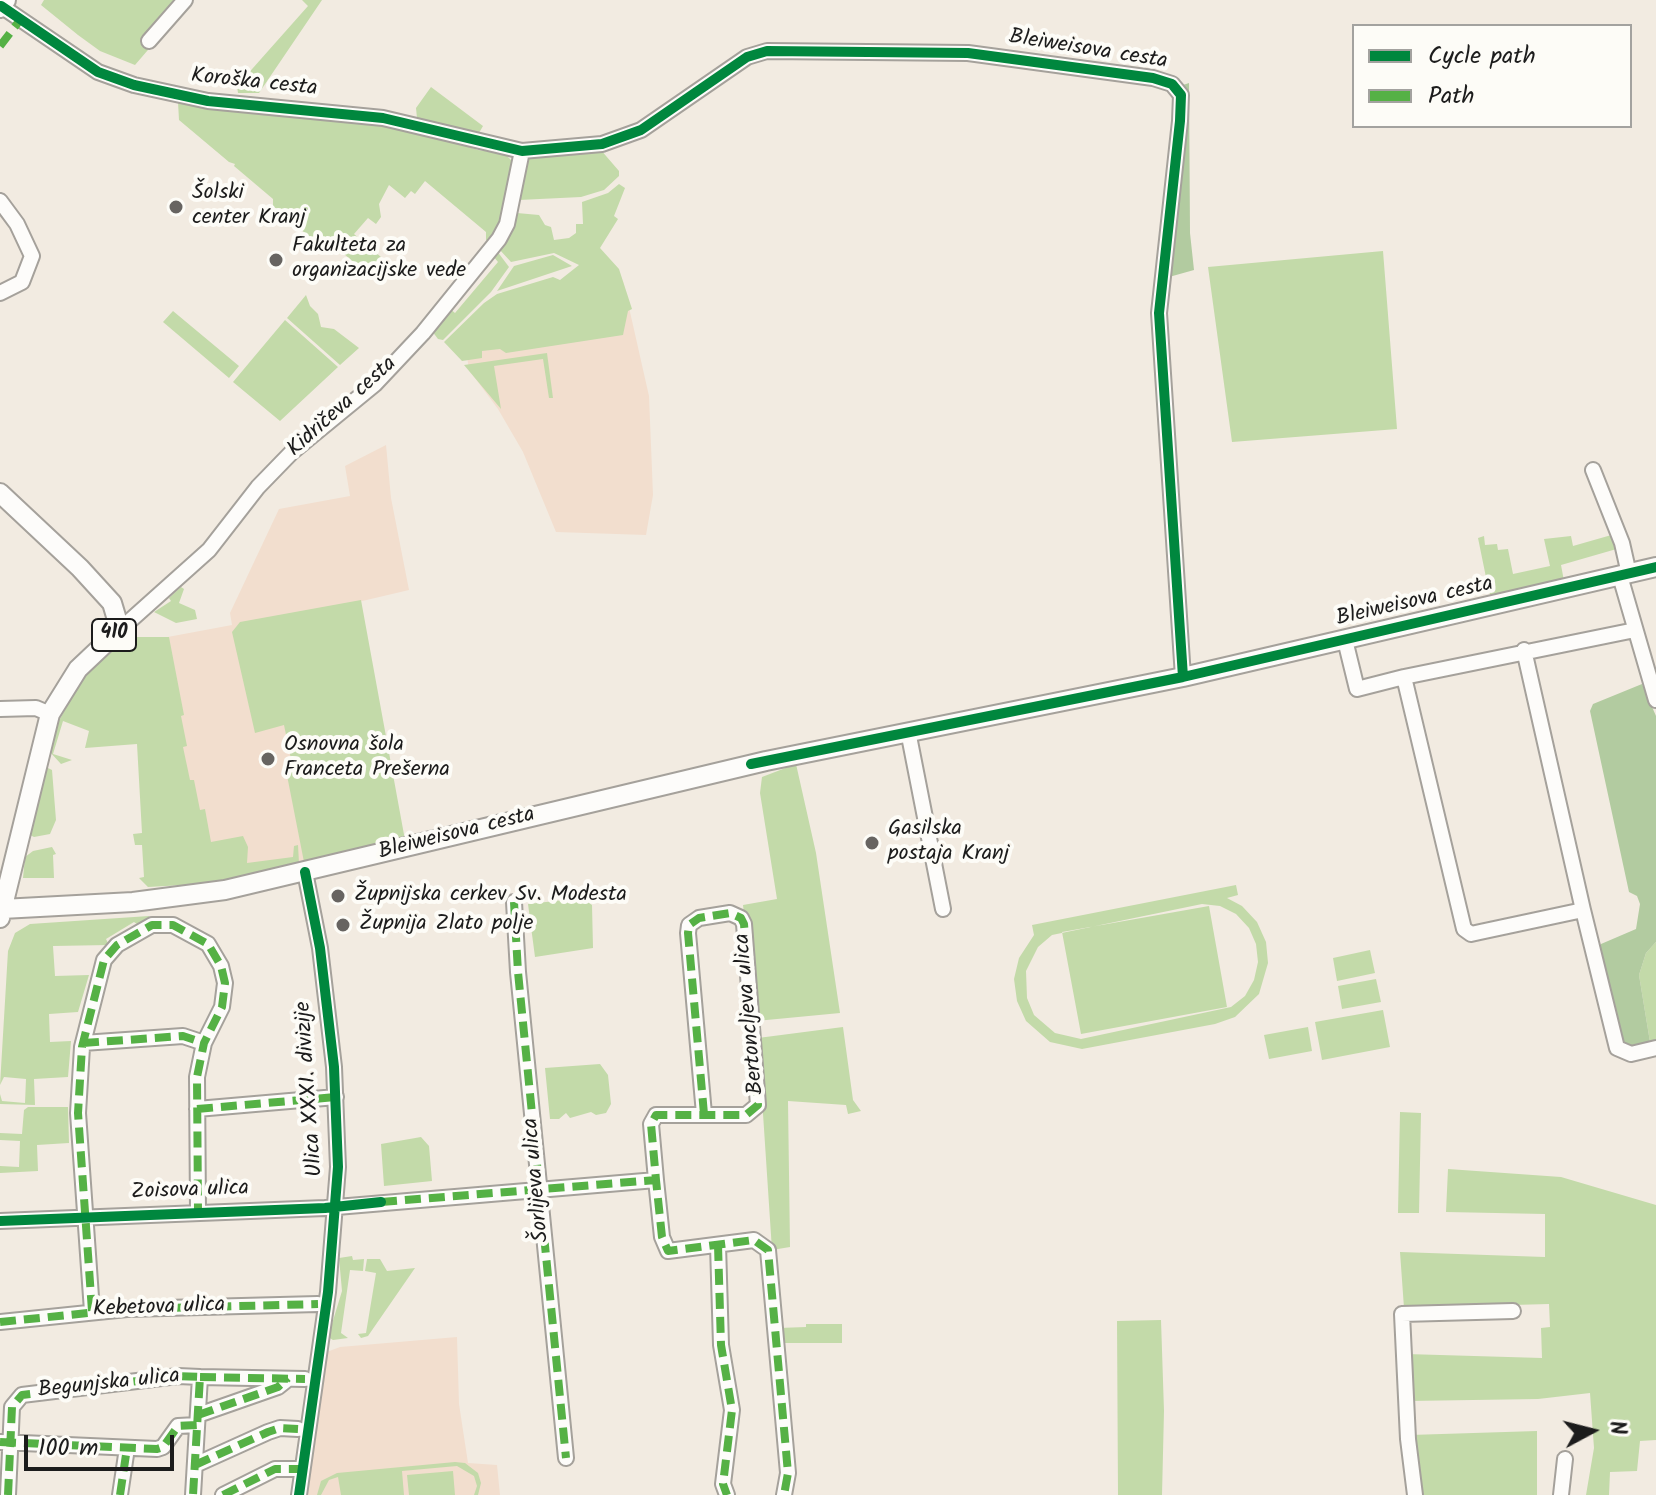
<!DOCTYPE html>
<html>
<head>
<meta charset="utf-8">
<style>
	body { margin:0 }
	#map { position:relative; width:1656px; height:1495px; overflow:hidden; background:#f2ebe1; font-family:Kalam,sans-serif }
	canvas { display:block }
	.legend { position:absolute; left:1352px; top:24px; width:280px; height:104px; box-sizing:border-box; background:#fdfcf7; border:2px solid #a3a29f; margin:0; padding:10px 14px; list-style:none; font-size:24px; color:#1c1c1c }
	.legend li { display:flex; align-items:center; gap:16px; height:40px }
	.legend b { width:40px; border:2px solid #a3a29f }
	.north { position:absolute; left:1552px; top:1391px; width:80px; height:80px; -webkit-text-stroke:6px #fdfcf7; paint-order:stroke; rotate:83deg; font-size:22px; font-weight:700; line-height:32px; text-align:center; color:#1c1c1c }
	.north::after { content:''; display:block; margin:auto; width:28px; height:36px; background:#1c1c1c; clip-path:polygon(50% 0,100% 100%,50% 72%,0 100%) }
	.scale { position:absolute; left:24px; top:1435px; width:150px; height:36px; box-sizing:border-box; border:4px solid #1c1c1c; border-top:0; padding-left:10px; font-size:24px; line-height:28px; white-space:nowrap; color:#1c1c1c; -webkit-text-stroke:6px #fdfcf7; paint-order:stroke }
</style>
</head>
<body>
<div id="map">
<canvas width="1656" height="1495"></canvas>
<ul class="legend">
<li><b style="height:10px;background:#00873e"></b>Cycle path</li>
<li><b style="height:10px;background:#55b145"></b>Path</li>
</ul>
<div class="north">N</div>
<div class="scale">100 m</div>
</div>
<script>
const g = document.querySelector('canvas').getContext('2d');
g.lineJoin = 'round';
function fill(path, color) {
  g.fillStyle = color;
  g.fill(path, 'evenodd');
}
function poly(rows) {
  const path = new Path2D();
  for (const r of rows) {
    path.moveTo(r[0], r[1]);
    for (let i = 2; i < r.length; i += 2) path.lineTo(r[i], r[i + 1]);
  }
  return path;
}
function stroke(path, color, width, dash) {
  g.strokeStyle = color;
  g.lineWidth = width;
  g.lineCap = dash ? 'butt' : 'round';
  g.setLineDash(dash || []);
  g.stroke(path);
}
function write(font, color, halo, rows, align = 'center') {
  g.font = font + ' Kalam,sans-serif';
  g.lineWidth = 8;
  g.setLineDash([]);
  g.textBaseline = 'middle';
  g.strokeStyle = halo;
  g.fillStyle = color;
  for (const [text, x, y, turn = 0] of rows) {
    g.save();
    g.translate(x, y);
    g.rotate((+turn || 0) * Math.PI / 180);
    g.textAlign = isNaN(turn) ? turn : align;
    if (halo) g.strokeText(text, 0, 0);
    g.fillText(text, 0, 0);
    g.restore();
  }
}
fill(poly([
	[623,281,649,396,653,495,646,535,556,532,523,452,498,409,469,370,465,342],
	[386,445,391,498,409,590,358,602,403,838,218,883,139,677,86,672,131,637,157,639,232,625,230,613,279,509,350,496,345,466],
	[457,1337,459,1404,468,1463,497,1465,500,1495,306,1495,324,1353,340,1347]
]), '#f2dece');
fill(poly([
	[44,0,191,0,135,65,100,51,78,35,41,5],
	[302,0,322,0,259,93,238,93,237,86,308,6],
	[431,87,483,126,476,138,417,118,416,108],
	[178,102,411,128,478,150,505,154,513,162,503,214,497,230,490,240,486,240,486,232,425,181,415,194,411,191,405,198,389,185,379,204,381,217,376,224,368,218,354,234,381,257,378,262,381,265,374,273,367,273,344,254,330,254,273,206,273,199,234,166,235,164,229,162,179,120],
	[600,149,619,171,619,176,604,190,581,197,519,200,525,161,531,156],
	[619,184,625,188,614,216,618,219,600,248,619,269,632,309,628,311,623,335,506,353,500,349,482,351,482,358,462,361,444,342,484,303,497,294,553,277,560,280,579,265,554,253,511,262,499,249,517,213,539,215,545,225,551,227,554,240,569,238,576,233,576,224,583,224,582,202,608,193],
	[497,251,509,267,491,292,443,340,438,339,432,331,449,308,455,313,498,262,493,256],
	[1383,251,1397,429,1232,442,1208,267],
	[553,255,572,266,497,291,514,266],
	[306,295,310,306,318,314,321,327,334,329,359,348,340,365,287,318],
	[173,311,239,366,229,378,163,322],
	[285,320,338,367,280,421,233,382],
	[547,353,553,398,549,398,543,359,494,366,501,409,464,365],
	[1615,534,1620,548,1561,565,1564,581,1505,595,1491,596,1489,592,1478,538,1484,536,1485,545,1497,544,1498,550,1508,549,1513,574,1550,566,1544,539,1571,536,1573,546],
	[181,587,184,589,179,603,195,610,197,619,176,623,154,612,171,601,169,598],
	[361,600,405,840,304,862,284,760,291,759,284,725,255,733,232,632,240,622],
	[131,637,169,637,184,715,181,716,187,746,183,747,190,780,194,780,200,810,205,809,211,842,243,836,248,847,247,863,293,857,294,846,298,845,299,863,219,883,148,887,139,878,144,877,142,845,135,845,133,834,142,833,137,744,85,748,89,731,63,721,53,754,72,760,61,764,49,751,51,735,86,672],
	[796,764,816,853,840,1013,756,1021,743,905,777,899,760,793,762,777],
	[48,768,52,770,56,820,50,834,34,837,30,835,44,769],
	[52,847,56,854,53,855,54,878,23,878,25,857,33,851],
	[1236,885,1238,895,1227,898,1242,906,1257,922,1266,942,1268,963,1259,994,1235,1017,1215,1024,1082,1049,1050,1042,1026,1021,1017,1001,1014,979,1019,958,1034,935,1032,925],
	[1202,904,1220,906,1236,914,1249,928,1256,944,1258,962,1254,980,1245,996,1231,1007,1081,1039,1055,1033,1034,1015,1027,998,1026,971,1038,947,1052,935],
	[582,898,592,905,593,948,535,957,528,904],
	[1209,906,1227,1007,1081,1034,1062,932],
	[149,916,150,923,140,926,134,922,106,939,109,945,53,946,55,976,89,975,78,1012,49,1014,50,1042,71,1041,68,1077,34,1079,35,1105,0,1104,0,1094,2,1101,25,1103,26,1079,4,1077,0,1085,8,951,15,933,30,924],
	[1656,942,1656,1040,1650,1042,1639,975,1646,953],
	[1370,950,1375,973,1337,981,1333,958],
	[1376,979,1381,1002,1342,1009,1338,986],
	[1383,1010,1390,1047,1322,1060,1315,1022],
	[843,1027,853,1100,861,1111,848,1114,846,1105,788,1101,790,1247,772,1250,758,1038],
	[1308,1027,1312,1051,1269,1059,1264,1035],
	[600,1064,608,1075,611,1104,606,1113,596,1115,591,1112,570,1118,566,1113,559,1119,550,1119,545,1068],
	[28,1107,68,1107,69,1143,37,1145,38,1171,0,1173,0,1166,19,1167,20,1141,0,1140,0,1133,22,1134,24,1110],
	[1400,1112,1421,1113,1419,1213,1398,1213],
	[421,1137,429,1146,432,1181,384,1186,381,1144],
	[1448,1169,1561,1177,1656,1205,1656,1440,1640,1441,1637,1471,1610,1472,1609,1495,1586,1495,1594,1448,1590,1393,1538,1399,1408,1401,1406,1354,1542,1358,1541,1328,1550,1327,1549,1304,1404,1308,1400,1252,1545,1257,1545,1214,1446,1212],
	[352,1256,353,1260,364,1259,363,1271,350,1270,341,1333,348,1338,333,1340,328,1337,342,1291,339,1258],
	[367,1259,380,1259,387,1271,415,1268,368,1336,361,1338,358,1334,366,1333,376,1273,365,1271],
	[1161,1320,1164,1411,1162,1495,1118,1495,1117,1321],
	[806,1324,842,1324,842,1343,780,1343,779,1328,806,1327],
	[1537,1431,1537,1495,1417,1495,1410,1435],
	[455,1462,465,1463,478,1473,481,1483,478,1495,474,1495,477,1486,474,1476,457,1466,402,1471,404,1495,341,1495,338,1477,329,1480,321,1495,317,1495,321,1481,337,1473],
	[453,1471,455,1495,409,1495,407,1475]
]), '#c3daa9');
fill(poly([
	[1189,83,1190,233,1194,270,1169,277,1185,110,1183,85],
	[1642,684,1656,716,1656,942,1646,953,1639,975,1650,1042,1627,1047,1621,1043,1598,950,1601,944,1636,929,1640,904,1637,896,1629,892,1590,711,1593,704]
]), '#b2cba0');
const minor = poly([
	[1,6,98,72,134,85,208,101,383,118,522,151,602,144,641,130,747,57,767,51,968,53,1153,78,1172,84,1181,95,1180,121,1159,313,1183,677],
	[149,41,185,0],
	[0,201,17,224,32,256,22,282,0,293],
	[1593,470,1622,543,1629,574],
	[1620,576,1656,700],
	[1635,630,1404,677,1464,929,1471,934,1480,932,1583,910,1617,1048,1631,1054,1656,1048],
	[114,635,209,550,258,487,292,452,375,384,423,333,499,239,507,224,522,151],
	[1345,640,1357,689,1404,677],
	[1524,650,1583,910],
	[0,709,36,708,50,714],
	[908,731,943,909],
	[514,902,518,972,566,1458],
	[83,1043,183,1036,204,1043],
	[197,1109,336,1097],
	[704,1114,688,933,689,925,699,918,730,913,741,918,744,924,758,1105,746,1115,656,1115,651,1124,656,1180,662,1237,668,1251,754,1240,768,1250,788,1473,784,1495],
	[0,1221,325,1208,656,1180],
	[718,1245,721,1345,732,1410,723,1484,727,1495],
	[92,1311,78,1113,82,1047,104,960,117,945,152,925,173,925,208,944,221,966,225,983,222,1007,204,1043,197,1077,198,1211],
	[0,1322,127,1309,318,1304],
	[200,1377,305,1379],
	[198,1415,278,1387,288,1379],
	[0,1442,157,1449,163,1447,178,1426,197,1425],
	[195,1465,268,1432,280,1428,298,1429],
	[8,1495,12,1407,22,1395,178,1376,200,1377,193,1495],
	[120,1495,127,1448],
	[223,1495,275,1469,301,1469],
	[299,1495,328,1292,338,1167,334,1067,320,948,305,872],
	[1415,1495,1408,1439,1402,1314,1513,1311],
	[1561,1495,1565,1459]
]);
const major = poly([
	[0,8,6,0],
	[0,493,80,568,112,603,118,623,114,635,78,669,50,714,0,918],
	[2,909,133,902,225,890,766,761,1183,677,1656,567]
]);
stroke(minor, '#a5a19b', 18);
stroke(major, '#a5a19b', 22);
stroke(minor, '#fdfcfa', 14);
stroke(major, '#fdfcfa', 18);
stroke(poly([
	[0,46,20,20],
	[514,902,518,972,566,1458],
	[83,1043,183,1036,204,1043],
	[197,1109,336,1097],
	[704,1114,688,933,689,925,699,918,730,913,741,918,744,924,758,1105,746,1115,656,1115,651,1124,656,1180,662,1237,668,1251,754,1240,768,1250,788,1473,784,1495],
	[381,1202,656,1180],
	[718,1245,721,1345,732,1410,723,1484,727,1495],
	[92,1311,78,1113,82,1047,104,960,117,945,152,925,173,925,208,944,221,966,225,983,222,1007,204,1043,197,1077,198,1211],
	[0,1322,127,1309,318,1304],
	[200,1377,305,1379],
	[198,1415,278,1387,288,1378],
	[0,1442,157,1449,163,1447,178,1426,197,1425],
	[195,1465,268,1432,280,1428,298,1429],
	[8,1495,12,1407,22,1395,178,1376,200,1377,193,1495],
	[120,1495,127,1448],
	[223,1495,275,1469,301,1469]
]), '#55b145', 8, [16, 8]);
stroke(poly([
	[1,6,98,72,134,85,208,101,383,118,522,151,602,144,641,130,747,57,767,51,968,53,1153,78,1172,84,1181,95,1180,121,1159,313,1183,677],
	[751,764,1183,677,1656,567],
	[0,1221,325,1208,381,1202],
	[299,1495,328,1292,338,1167,334,1067,320,948,305,872]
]), '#00873e', 10);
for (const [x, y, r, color] of [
	[176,207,8,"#676461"],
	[276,260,8,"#676461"],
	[268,759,8,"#676461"],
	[872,843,8,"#676461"],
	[338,896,8,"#676461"],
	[343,925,8,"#676461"]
]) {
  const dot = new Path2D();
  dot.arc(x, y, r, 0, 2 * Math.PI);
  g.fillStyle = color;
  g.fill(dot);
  stroke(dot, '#fdfcf7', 3);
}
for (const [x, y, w] of [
	[114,635,44]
]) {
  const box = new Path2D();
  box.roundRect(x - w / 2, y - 16, w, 32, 6);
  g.fillStyle = '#fdfcf7';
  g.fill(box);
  stroke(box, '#1c1c1c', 2);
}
write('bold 20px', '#1c1c1c', null, [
	["410",114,635]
]);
write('22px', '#1c1c1c', '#fdfcf7', [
	["Bleiweisova cesta",1088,51,9],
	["Koroška cesta",254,84,6],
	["Kidričeva cesta",343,408,-42],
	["Bleiweisova cesta",1415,603,-13],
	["Bleiweisova cesta",457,835,-14],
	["Bertoncljeva ulica",751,1014,-95],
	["Ulica XXXI. divizije",311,1089,-94],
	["Šorlijeva ulica",538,1180,-95],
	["Zoisova ulica",190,1192,-2],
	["Kebetova ulica",159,1309,-2],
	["Begunjska ulica",109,1385,-6]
]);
write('22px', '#1c1c1c', '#fdfcf7', [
	["Šolski",192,194],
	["center Kranj",192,219],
	["Fakulteta za",292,247],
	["organizacijske vede",292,272],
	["Osnovna šola",284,746],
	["Franceta Prešerna",284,771],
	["Gasilska",888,830],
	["postaja Kranj",888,855],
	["Župnijska cerkev Sv. Modesta",354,896],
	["Župnija Zlato polje",359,925]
], 'left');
</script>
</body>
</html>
